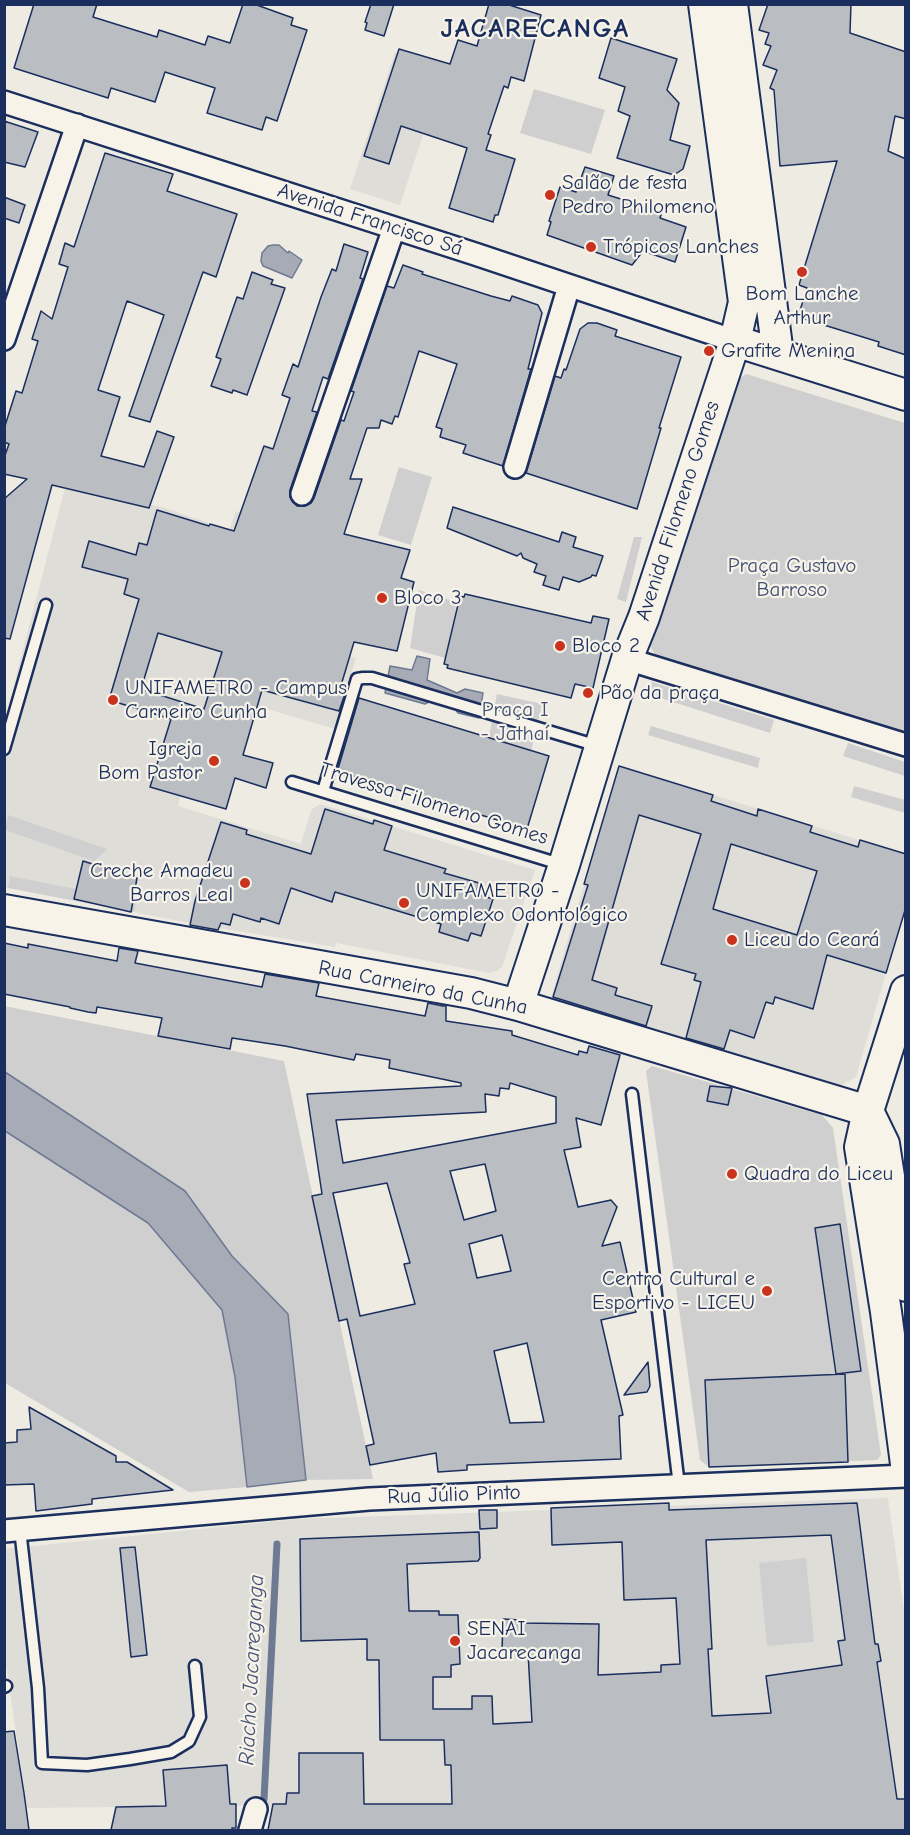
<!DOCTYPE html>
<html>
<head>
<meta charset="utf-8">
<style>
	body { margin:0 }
	#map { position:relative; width:910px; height:1835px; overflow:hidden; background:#eeebe2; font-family:"Comic Neue",sans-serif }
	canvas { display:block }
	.frame { position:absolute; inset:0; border:6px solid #1b2f5e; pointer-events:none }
</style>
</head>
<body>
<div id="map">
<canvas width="910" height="1835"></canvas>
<div class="frame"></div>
</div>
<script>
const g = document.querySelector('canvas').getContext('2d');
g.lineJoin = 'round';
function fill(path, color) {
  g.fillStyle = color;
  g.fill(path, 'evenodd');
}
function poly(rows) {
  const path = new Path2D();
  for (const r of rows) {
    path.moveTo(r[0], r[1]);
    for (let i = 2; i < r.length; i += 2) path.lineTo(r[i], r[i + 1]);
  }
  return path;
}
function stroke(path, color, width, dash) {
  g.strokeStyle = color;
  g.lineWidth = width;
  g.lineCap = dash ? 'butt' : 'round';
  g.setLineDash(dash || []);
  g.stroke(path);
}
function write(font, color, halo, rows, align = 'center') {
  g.font = font + ' "Comic Neue",sans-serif';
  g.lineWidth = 4.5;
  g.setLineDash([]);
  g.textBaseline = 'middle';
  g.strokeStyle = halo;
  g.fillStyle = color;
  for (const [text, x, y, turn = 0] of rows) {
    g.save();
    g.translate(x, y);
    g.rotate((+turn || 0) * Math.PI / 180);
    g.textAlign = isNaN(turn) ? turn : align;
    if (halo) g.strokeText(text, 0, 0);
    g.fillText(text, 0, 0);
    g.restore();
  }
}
fill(poly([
	[395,52,445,68,400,205,350,189],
	[65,488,162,507,229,530,236,511,273,523,248,624,356,658,335,729,257,706,182,789,178,806,301,844,311,810,320,804,535,870,502,967,496,971,489,973,336,943,335,947,189,923,5,887,5,719],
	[619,766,905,854,905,907,856,1077,840,1086,551,997],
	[888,1498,906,1624,905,1830,407,1830,401,1804,27,1808,5,1658,4,1549,298,1519]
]), '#deddd8');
fill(poly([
	[534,89,605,110,591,154,520,133],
	[746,374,905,423,905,733,656,656,650,646,733,383],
	[399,467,432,477,411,545,378,535],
	[634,537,642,537,626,602,617,599],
	[419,590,457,602,445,658,410,648],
	[652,682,774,720,770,733,648,694],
	[497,694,542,704,531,752,489,736],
	[651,726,760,758,758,768,648,735],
	[848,743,905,762,905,776,843,756],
	[854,786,905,800,905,813,851,797],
	[8,815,107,849,94,861,5,830],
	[10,876,136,901,134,912,8,888],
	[4,1006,284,1061,373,1479,306,1480,288,1314,232,1256,185,1191,5,1072],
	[652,1066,822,1115,833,1128,881,1455,877,1460,709,1467,700,1460,646,1071],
	[5,1131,148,1223,222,1310,235,1377,247,1487,189,1492,5,1383],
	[806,1558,814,1642,767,1646,759,1563]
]), '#cfcfcf');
const water = poly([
	[273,245,279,245,288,253,289,251,302,260,292,278,263,266,261,261,262,253,268,246,273,245],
	[417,656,430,659,427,680,457,693,465,689,483,693,479,718,458,713,451,703,434,699,425,704,385,693,390,666,412,670,417,656],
	[5,1072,185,1191,232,1256,288,1314,306,1480,247,1487,235,1377,222,1310,148,1223,5,1131,5,1072]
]);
fill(water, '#a6abb5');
stroke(water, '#6e7992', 1.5);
stroke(poly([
	[264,1799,277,1544]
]), '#6e7992', 7);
const building = poly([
	[34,4,97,4,93,17,157,37,159,30,205,45,208,36,230,43,243,4,254,4,293,18,291,25,307,30,277,121,266,117,262,130,207,113,215,88,165,72,155,102,111,88,108,98,14,68,34,4],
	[371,4,394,4,384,36,365,30,367,23,365,22,371,4],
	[489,4,506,4,541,15,524,81,511,77,508,88,504,86,488,134,491,135,486,150,515,159,498,215,495,215,493,222,449,208,467,148,401,126,389,164,364,156,399,49,450,64,458,40,477,46,489,4],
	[768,4,851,4,850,33,906,52,906,119,895,116,888,151,906,159,906,355,878,346,879,342,798,317,807,288,799,285,837,161,780,166,774,90,770,88,777,70,763,65,771,46,765,44,769,33,759,30,768,4],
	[611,38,677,59,667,90,679,103,670,140,690,146,683,169,674,175,617,158,630,116,618,111,625,87,599,78,611,38],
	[4,121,38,132,25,167,4,162,4,121],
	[105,153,173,174,167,191,237,214,216,277,203,272,150,422,129,416,164,315,127,301,98,390,120,397,101,456,144,467,157,431,174,437,149,508,52,485,10,639,4,638,4,499,27,479,4,474,4,458,9,444,4,442,4,429,16,391,22,393,38,341,32,339,41,311,52,319,68,267,59,264,65,243,74,247,105,153],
	[585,167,614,176,608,195,662,212,660,218,686,227,675,262,643,251,632,265,547,235,551,222,549,221,560,187,576,192,585,167],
	[4,197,25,205,19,223,4,218,4,197],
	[344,244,368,252,360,278,363,279,328,379,323,377,312,411,317,412,290,490,290,497,297,506,305,506,311,503,314,498,341,420,344,421,354,392,351,391,387,286,394,288,403,265,423,272,422,274,491,296,510,301,512,296,538,305,542,313,528,369,531,369,503,466,463,453,466,445,440,437,442,429,436,427,457,364,419,351,398,417,395,416,392,424,381,420,379,428,367,428,350,479,362,479,344,534,410,550,401,578,414,582,397,651,354,642,339,692,345,694,339,711,262,690,243,755,273,763,266,788,235,778,226,809,150,787,171,719,109,700,139,599,124,594,128,579,82,567,89,541,136,555,139,543,147,545,157,510,209,526,210,524,234,531,264,446,273,449,290,398,282,395,293,364,298,367,321,297,332,269,336,271,344,244],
	[158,633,222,652,204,709,141,689,158,633],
	[252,272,273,280,271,284,285,288,247,395,233,390,232,393,211,386,221,359,216,357,237,297,243,299,252,272],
	[588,323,597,323,617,330,615,336,681,357,659,428,661,428,637,509,526,473,555,376,561,378,564,369,566,370,580,329,588,323],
	[453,507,559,542,562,532,576,537,573,547,603,556,596,576,592,575,591,577,579,582,563,577,559,590,543,585,546,576,534,572,537,564,523,558,521,553,517,556,447,528,453,507],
	[465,594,591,623,593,616,609,619,593,688,575,684,571,698,447,668,448,665,444,664,460,596,464,597,465,594],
	[359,698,549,756,527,829,349,775,338,775,340,770,338,769,359,698],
	[619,766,713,795,711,801,757,816,758,809,812,826,810,832,858,847,860,840,906,854,906,907,886,973,827,955,813,1009,775,997,773,1004,766,1002,754,1038,730,1030,724,1049,686,1038,701,982,694,980,696,974,661,964,701,834,639,815,592,980,617,988,615,995,652,1006,646,1026,553,997,588,885,584,884,619,766],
	[731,844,817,871,797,935,713,909,731,844],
	[325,809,373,824,374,820,392,826,384,850,446,869,444,873,479,883,476,894,493,899,481,936,471,933,468,941,439,932,441,924,335,892,332,902,291,888,279,924,261,918,260,922,233,914,230,925,221,923,218,930,190,925,195,901,221,822,247,830,246,834,311,854,325,809],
	[83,861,137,878,131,912,74,899,83,861],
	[4,943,28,948,28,944,117,961,119,948,138,951,135,963,262,987,265,974,319,983,316,996,425,1016,428,1003,443,1006,446,1006,446,1021,512,1031,512,1035,578,1055,579,1051,587,1053,589,1046,620,1055,601,1125,576,1118,581,1147,564,1150,578,1207,611,1200,617,1207,602,1246,620,1242,636,1312,601,1320,623,1415,619,1416,621,1459,467,1465,467,1470,438,1472,436,1453,370,1465,366,1446,374,1444,347,1319,339,1321,312,1196,322,1194,307,1094,461,1086,461,1083,389,1068,390,1060,356,1054,354,1060,285,1046,232,1038,230,1049,158,1036,162,1018,97,1007,96,1013,88,1012,70,1008,70,1007,4,994,4,943],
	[510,1083,556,1097,556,1123,343,1163,336,1120,486,1112,485,1094,499,1096,500,1088,509,1089,510,1083],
	[485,1164,496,1211,464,1220,450,1171,485,1164],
	[387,1183,410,1263,404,1264,415,1304,360,1316,333,1193,387,1183],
	[502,1235,511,1271,477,1278,469,1244,502,1235],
	[527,1343,544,1422,510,1423,494,1351,527,1343],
	[710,1086,732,1088,728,1105,707,1101,710,1086],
	[840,1224,861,1371,836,1374,815,1228,840,1224],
	[648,1362,650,1386,647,1392,624,1395,648,1362],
	[845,1374,848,1462,709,1467,705,1380,845,1374],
	[29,1407,116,1456,116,1462,127,1462,173,1490,92,1499,92,1504,36,1511,34,1484,4,1485,4,1443,17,1442,17,1430,31,1429,29,1407],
	[669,1503,669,1510,857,1503,875,1644,878,1644,881,1661,877,1662,897,1799,906,1799,906,1830,268,1830,273,1804,286,1804,287,1793,299,1793,299,1753,363,1753,364,1804,452,1804,451,1765,445,1765,444,1740,380,1740,379,1660,367,1660,367,1639,301,1641,300,1539,479,1532,480,1558,478,1561,407,1564,409,1611,439,1611,439,1615,458,1615,460,1664,451,1665,451,1677,433,1677,433,1709,472,1709,472,1696,492,1696,493,1724,532,1722,528,1653,502,1652,503,1619,520,1620,520,1623,599,1624,598,1675,661,1672,661,1665,680,1664,676,1598,624,1600,622,1542,552,1545,551,1508,669,1503],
	[831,1535,845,1640,838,1641,842,1665,766,1676,771,1713,712,1716,708,1649,712,1649,706,1540,831,1535],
	[479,1510,497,1510,497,1528,480,1529,479,1510],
	[135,1547,147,1655,131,1657,120,1548,135,1547],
	[14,1731,24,1793,29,1830,4,1830,4,1732,14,1731],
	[227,1765,230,1804,236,1804,236,1828,232,1828,232,1830,111,1830,116,1807,166,1806,163,1770,227,1765]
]);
fill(building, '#babdc2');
stroke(building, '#1b2f5e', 1.5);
const lane = poly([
	[4,749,46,605],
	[292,782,563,865],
	[323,791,357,679,363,678,372,678,598,746],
	[632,1094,679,1486],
	[20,1529,38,1688,42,1763,87,1765,130,1759,171,1752,189,1741,200,1717,195,1666],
	[4,1687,6,1686]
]);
const street = poly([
	[4,102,475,254,735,341],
	[4,339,77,125],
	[515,467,569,286],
	[302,494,394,228],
	[627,659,906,745],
	[4,1531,369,1499,906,1476],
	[250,1830,256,1809]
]);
const secondary = poly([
	[732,4,778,354],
	[735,341,906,395],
	[4,910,471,993,518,1005,868,1111],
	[906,991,868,1111,860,1147,886,1312,906,1464],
	[518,1005,564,865,627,659,644,617,735,341,744,302,704,4],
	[868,1111,884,1144,906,1286]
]);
stroke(lane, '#1b2f5e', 15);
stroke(street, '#1b2f5e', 26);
stroke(secondary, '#1b2f5e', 34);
stroke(lane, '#f7f3e8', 10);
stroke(street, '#f7f3e8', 21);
stroke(secondary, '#f7f3e8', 30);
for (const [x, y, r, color] of [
	[550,195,6,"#c8321e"],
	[591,247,6,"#c8321e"],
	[802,272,6,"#c8321e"],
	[709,351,6,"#c8321e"],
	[382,598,6,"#c8321e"],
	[560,646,6,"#c8321e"],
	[588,693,6,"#c8321e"],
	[113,700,6,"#c8321e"],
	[214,761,6,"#c8321e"],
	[245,883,6,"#c8321e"],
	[404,903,6,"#c8321e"],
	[732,940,6,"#c8321e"],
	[732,1174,6,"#c8321e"],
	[767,1291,6,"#c8321e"],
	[455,1641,6,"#c8321e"]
]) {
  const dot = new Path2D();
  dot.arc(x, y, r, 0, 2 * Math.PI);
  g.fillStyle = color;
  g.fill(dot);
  stroke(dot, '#f7f3e8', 2);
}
write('21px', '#1b2f5e', '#f7f3e8', [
	["Salão de festa",562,183],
	["Pedro Philomeno",562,207],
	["Trópicos Lanches",603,247],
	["Bom Lanche",802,294,"center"],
	["Arthur",802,318,"center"],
	["Grafite Menina",721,351],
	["Bloco 3",394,598],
	["Bloco 2",572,646],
	["UNIFAMETRO - Campus",125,688],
	["Carneiro Cunha",125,712],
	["Pão da praça",600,693],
	["Igreja",202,749,"right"],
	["Bom Pastor",202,773,"right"],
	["Creche Amadeu",233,871,"right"],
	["Barros Leal",233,895,"right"],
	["UNIFAMETRO -",416,891],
	["Complexo Odontológico",416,915],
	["Liceu do Ceará",744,940],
	["Quadra do Liceu",744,1174],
	["Centro Cultural e",755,1279,"right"],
	["Esportivo - LICEU",755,1303,"right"],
	["SENAI",467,1629],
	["Jacarecanga",467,1653]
], 'left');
write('21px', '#1b2f5e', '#f7f3e8', [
	["Avenida Francisco Sá",370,220,18],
	["Avenida Filomeno Gomes",678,511,-72],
	["Travessa Filomeno Gomes",434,804,17],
	["Rua Carneiro da Cunha",423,988,11],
	["Rua Júlio Pinto",454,1495,-2]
]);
write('21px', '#3f4f75', '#f7f3e8', [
	["Praça Gustavo",792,566],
	["Barroso",792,590],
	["Praça I",515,710],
	["- Jathaí",515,734]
]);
write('italic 22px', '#455478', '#f7f3e8', [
	["Riacho Jacareganga",252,1670,-87]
]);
g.letterSpacing = '1.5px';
write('bold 27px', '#1b2f5e', '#f7f3e8', [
	["JACARECANGA",535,29]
]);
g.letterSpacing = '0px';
</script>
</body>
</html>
